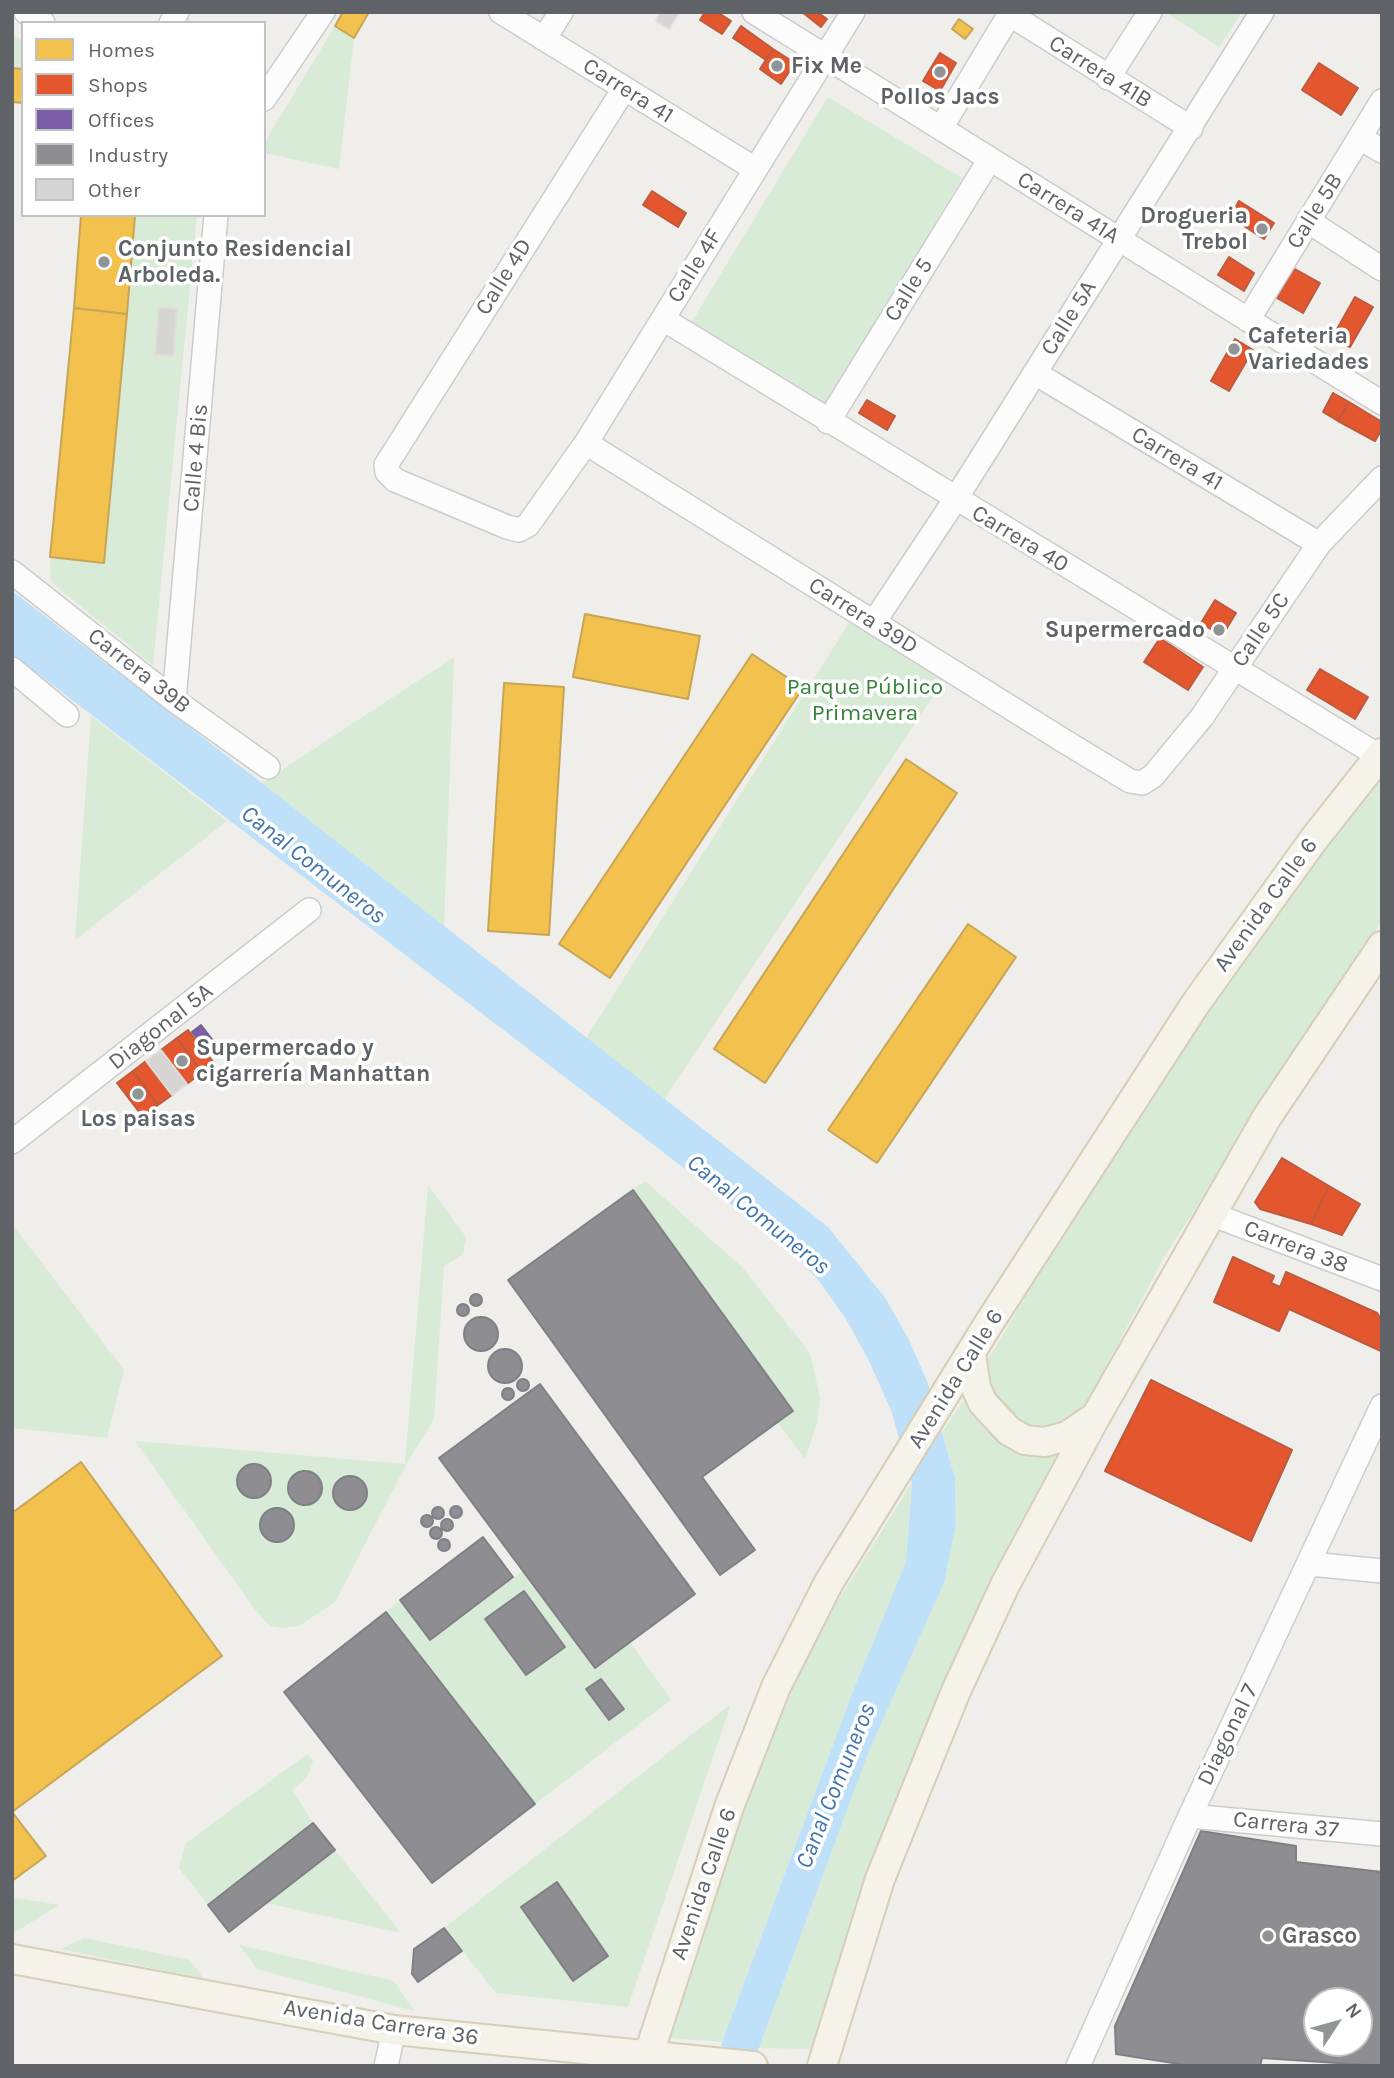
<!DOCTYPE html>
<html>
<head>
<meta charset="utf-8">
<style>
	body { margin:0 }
	#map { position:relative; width:1394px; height:2078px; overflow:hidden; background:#efeeea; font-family:Karla,sans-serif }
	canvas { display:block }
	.frame { position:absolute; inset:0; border:14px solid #5f6368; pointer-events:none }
	.legend { position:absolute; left:21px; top:21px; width:245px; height:196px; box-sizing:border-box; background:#fff; border:2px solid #bfc1c3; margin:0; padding:9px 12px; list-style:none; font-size:21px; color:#5f6368 }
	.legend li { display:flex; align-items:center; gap:14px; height:35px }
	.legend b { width:35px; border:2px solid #bfc1c3 }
	.north { position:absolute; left:1303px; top:1987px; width:70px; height:70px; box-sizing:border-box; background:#fff; border:2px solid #bfc1c3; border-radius:50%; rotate:54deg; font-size:19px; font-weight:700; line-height:28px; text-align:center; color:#5f6368 }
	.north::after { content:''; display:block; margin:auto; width:24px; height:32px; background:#919496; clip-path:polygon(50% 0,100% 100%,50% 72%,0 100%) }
</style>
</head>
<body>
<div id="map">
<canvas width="1394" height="2078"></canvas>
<div class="frame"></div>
<ul class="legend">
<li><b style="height:19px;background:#f2c14e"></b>Homes</li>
<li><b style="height:19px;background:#e4572e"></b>Shops</li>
<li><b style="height:19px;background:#7b5ea7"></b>Offices</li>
<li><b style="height:19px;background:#8d8d92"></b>Industry</li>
<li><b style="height:19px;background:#d6d5d3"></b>Other</li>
</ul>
<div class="north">N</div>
</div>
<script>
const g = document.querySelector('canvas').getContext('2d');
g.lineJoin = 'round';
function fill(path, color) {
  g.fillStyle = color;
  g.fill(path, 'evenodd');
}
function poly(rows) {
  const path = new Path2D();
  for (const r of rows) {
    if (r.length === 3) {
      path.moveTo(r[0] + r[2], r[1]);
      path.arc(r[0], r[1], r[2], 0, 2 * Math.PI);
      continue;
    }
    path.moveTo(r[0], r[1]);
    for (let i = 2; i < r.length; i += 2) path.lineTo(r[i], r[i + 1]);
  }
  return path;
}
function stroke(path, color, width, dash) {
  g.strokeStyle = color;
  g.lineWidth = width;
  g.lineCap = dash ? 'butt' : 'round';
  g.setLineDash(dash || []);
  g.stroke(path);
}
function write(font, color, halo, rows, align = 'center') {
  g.font = font + ' Karla,sans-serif';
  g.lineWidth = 7;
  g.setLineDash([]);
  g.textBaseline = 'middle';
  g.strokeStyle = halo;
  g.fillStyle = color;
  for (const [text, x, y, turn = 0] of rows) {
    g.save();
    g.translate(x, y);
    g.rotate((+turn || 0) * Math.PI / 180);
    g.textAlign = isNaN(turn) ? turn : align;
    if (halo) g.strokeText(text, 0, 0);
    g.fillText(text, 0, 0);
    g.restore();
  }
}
fill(poly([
	[1165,12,1242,12,1219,47],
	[335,26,354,38,339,169,264,153,264,143],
	[12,34,23,40,20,70,12,69],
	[828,97,962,178,822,412,688,328],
	[135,215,197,215,153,665,51,582,50,557,104,562],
	[851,620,945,679,664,1099,586,1038],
	[454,657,444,926,262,783],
	[91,716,227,821,75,940],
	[1382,776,1382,921,1164,1257,1080,1416,1037,1434,993,1404,983,1368,1075,1213,1186,1045,1287,896],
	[645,1181,742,1267,810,1353,820,1398,817,1423,805,1459,778,1423,793,1411,633,1190],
	[428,1185,466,1237,463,1254,444,1266,434,1419,406,1465,335,1602,299,1626,283,1628,270,1626,257,1612,135,1441,405,1464],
	[12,1224,124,1370,107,1438,12,1428],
	[964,1400,990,1428,1064,1447,814,2049,759,2048,869,1751,944,1583,956,1524,955,1478,942,1432],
	[912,1483,906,1562,855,1686,722,2042,669,2038,742,1813,795,1684,834,1607],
	[523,1571,595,1668,630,1642,671,1700,535,1804,386,1612,400,1600,430,1640],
	[731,1704,628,2007,496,1993,444,1928],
	[307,1754,313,1761,308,1776,292,1790,313,1823,208,1905,179,1868,185,1844],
	[335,1850,401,1933,266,1903],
	[12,1897,59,1905,12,1934],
	[84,1938,190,1960,204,1979,61,1949],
	[239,1945,394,1981,414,2011,257,1969]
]), '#d8ebd6');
fill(poly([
	[12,591,262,783,828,1227,886,1299,909,1340,927,1381,955,1478,956,1524,950,1554,944,1583,869,1751,759,2048,748,2066,717,2066,722,2042,855,1686,906,1562,912,1483,891,1410,869,1361,846,1319,819,1281,791,1250,12,654]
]), '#bfe0f9');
const homes = poly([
	[343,12,369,12,354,38,335,26,343,12],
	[959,19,973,29,965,39,952,29,959,19],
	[12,68,23,69,23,103,12,102,12,68],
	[81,215,135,215,127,314,74,308,81,215],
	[74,308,127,314,104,563,50,557,74,308],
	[585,614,700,636,688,699,573,677,585,614],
	[752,654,803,688,610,978,559,944,752,654],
	[504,683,564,687,549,935,488,931,504,683],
	[906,759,957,793,765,1083,714,1049,906,759],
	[968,924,1016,957,877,1163,828,1130,968,924],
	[81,1462,222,1656,12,1812,12,1513,81,1462],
	[12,1812,46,1856,12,1881,12,1812]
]);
fill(homes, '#f2c14e');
stroke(homes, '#c6a556', 2);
const shops = poly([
	[705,12,717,12,731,21,722,34,700,20,705,12],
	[802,12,817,12,827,19,821,27,802,12],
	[741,26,773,49,766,60,733,38,741,26],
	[773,49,795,63,781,84,760,69,773,49],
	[940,53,956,63,940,91,923,81,940,53],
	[1319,63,1358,88,1341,115,1302,90,1319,63],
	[652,191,686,213,678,227,643,205,652,191],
	[1239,201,1274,223,1264,239,1230,217,1239,201],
	[1229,257,1254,273,1244,291,1218,275,1229,257],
	[1293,268,1320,283,1303,313,1277,298,1293,268],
	[1355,297,1373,307,1350,347,1332,338,1355,297],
	[1235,339,1253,350,1229,391,1211,381,1235,339],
	[1333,393,1349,402,1338,421,1323,412,1333,393],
	[867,400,895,416,887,430,859,413,867,400],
	[1349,402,1382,422,1382,429,1375,441,1338,421,1349,402],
	[1215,600,1236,613,1222,636,1201,623,1215,600],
	[1160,638,1203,667,1188,690,1144,662,1160,638],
	[1320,669,1368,697,1355,719,1307,690,1320,669],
	[188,1030,214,1063,202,1072,177,1038,188,1030],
	[177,1038,202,1072,187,1084,161,1050,177,1038],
	[146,1061,172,1095,158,1105,133,1071,146,1061],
	[133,1071,158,1105,143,1117,117,1083,133,1071],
	[1282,1158,1329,1186,1311,1224,1260,1209,1255,1202,1282,1158],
	[1329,1186,1360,1204,1342,1235,1311,1224,1329,1186],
	[1233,1257,1274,1276,1271,1283,1280,1287,1286,1272,1377,1313,1382,1320,1381,1351,1289,1309,1279,1331,1214,1302,1233,1257],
	[1151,1380,1292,1450,1251,1541,1105,1471,1151,1380]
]);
fill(shops, '#e4572e');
stroke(shops, '#bc5b3f', 2);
const offices = poly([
	[201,1025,218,1047,209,1054,192,1032,201,1025]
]);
fill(offices, '#7b5ea7');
stroke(offices, '#736094', 2);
const industry = poly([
	[633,1190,793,1411,702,1477,755,1550,720,1575,508,1280,633,1190],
	[476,1300,6],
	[463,1310,6],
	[481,1334,17],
	[505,1366,17],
	[523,1385,6],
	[540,1384,695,1594,595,1668,439,1458,540,1384],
	[508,1394,6],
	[254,1481,17],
	[305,1488,17],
	[350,1493,17],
	[456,1512,6],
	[438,1513,6],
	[277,1525,17],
	[427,1521,6],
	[447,1525,6],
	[436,1533,6],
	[483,1537,513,1577,430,1640,400,1600,483,1537],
	[444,1545,6],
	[524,1591,565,1647,526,1675,485,1619,524,1591],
	[386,1612,535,1804,432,1883,284,1692,386,1612],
	[601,1679,624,1709,609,1720,586,1689,601,1679],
	[313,1823,335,1850,229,1932,208,1905,313,1823],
	[1201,1831,1296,1846,1296,1862,1382,1872,1382,2066,1262,2058,1260,2066,1192,2066,1116,2054,1115,2026,1201,1831],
	[1317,2001,1359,2001,1359,2043,1317,2043,1317,2001],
	[557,1882,608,1956,573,1981,521,1907,557,1882],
	[444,1928,462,1951,418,1982,412,1974,414,1949,444,1928]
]);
fill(industry, '#8d8d92');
stroke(industry, '#7f8085', 2);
const building = poly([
	[661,12,679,12,669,29,656,21,661,12],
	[159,307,177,309,173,356,155,355,159,307],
	[161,1050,187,1084,172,1095,146,1061,161,1050]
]);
fill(building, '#d6d5d3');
stroke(building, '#deddd9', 2);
const minor = poly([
	[26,12,43,23],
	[501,12,755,169],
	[754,12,1382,403],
	[1009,14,1191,128],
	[171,23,177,12],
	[544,39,561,12],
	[1108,78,1150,12],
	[624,89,386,465,387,472,395,480,507,527,519,530,528,525,586,443,853,12],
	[264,99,323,12],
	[941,128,1011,12],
	[1360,138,1382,151],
	[1308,221,1382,269],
	[663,319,1379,756],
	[1248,320,1382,101],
	[1035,373,1319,544],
	[828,422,990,159],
	[586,443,1064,741,1130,781,1142,783,1153,776,1202,717,1319,544,1382,478],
	[12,572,174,700,268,767],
	[874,622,955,500,1262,12],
	[12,669,67,715],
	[174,700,216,215],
	[12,1142,309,910],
	[1211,1214,1382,1279],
	[1310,1564,1382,1571],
	[1190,1816,1382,1834],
	[386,2066,394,2030],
	[1078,2066,1190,1816,1382,1406]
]);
const major = poly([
	[971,1353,976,1388,983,1403,1009,1431,1025,1440,1045,1442,1067,1436,1092,1419],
	[12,1959,394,2030,753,2066],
	[645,2066,729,1807,776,1687,829,1582,989,1323,1196,1003,1314,839,1382,753],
	[822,2066,880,1879,956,1691,1005,1585,1095,1418,1267,1117,1382,946]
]);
stroke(minor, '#cbcccc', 26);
stroke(major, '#d7ceb8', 32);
stroke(minor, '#fdfcfc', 23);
stroke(major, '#f4f2e9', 28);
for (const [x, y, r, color] of [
	[777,66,7,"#919496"],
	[940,72,7,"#919496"],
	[1262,229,7,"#919496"],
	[104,262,7,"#919496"],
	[1234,349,7,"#919496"],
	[1219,630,7,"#919496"],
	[182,1061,7,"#919496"],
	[138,1094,7,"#919496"],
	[1268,1936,7,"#919496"]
]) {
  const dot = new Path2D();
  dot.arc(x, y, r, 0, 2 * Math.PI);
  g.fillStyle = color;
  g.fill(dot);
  stroke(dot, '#fff', 2.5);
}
write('bold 23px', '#5f6368', '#fff', [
	["Fix Me",791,66],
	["Pollos Jacs",940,97,"center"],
	["Drogueria",1248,216,"right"],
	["Trebol",1248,242,"right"],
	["Conjunto Residencial",118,249],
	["Arboleda.",118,275],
	["Cafeteria",1248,336],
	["Variedades",1248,362],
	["Supermercado",1205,630,"right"],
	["Supermercado y",196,1048],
	["cigarrería Manhattan",196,1074],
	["Los paisas",138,1119,"center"],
	["Grasco",1282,1936]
], 'left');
write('23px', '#5f6368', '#fff', [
	["Carrera 41B",1100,72,32],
	["Carrera 41",628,91,32],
	["Carrera 41A",1068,208,32],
	["Calle 5B",1315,211,-58],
	["Calle 4F",695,266,-58],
	["Calle 4D",504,277,-58],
	["Calle 5",909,290,-58],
	["Calle 5A",1069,318,-58],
	["Calle 4 Bis",196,458,-85],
	["Carrera 41",1177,459,31],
	["Carrera 40",1020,539,31],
	["Carrera 39D",863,616,32],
	["Calle 5C",1261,630,-56],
	["Carrera 39B",139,671,38],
	["Avenida Calle 6",1266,905,-54],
	["Diagonal 5A",161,1027,-38],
	["Carrera 38",1296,1247,21],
	["Avenida Calle 6",956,1379,-58],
	["Diagonal 7",1228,1735,-64],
	["Carrera 37",1286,1825,6],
	["Avenida Calle 6",704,1884,-71],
	["Avenida Carrera 36",381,2023,9]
]);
write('23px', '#348238', '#fff', [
	["Parque Público",865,687],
	["Primavera",865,713]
]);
write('italic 24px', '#4174aa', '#fff', [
	["Canal Comuneros",313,865,38],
	["Canal Comuneros",758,1215,39],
	["Canal Comuneros",836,1786,-68]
]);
</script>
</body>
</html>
